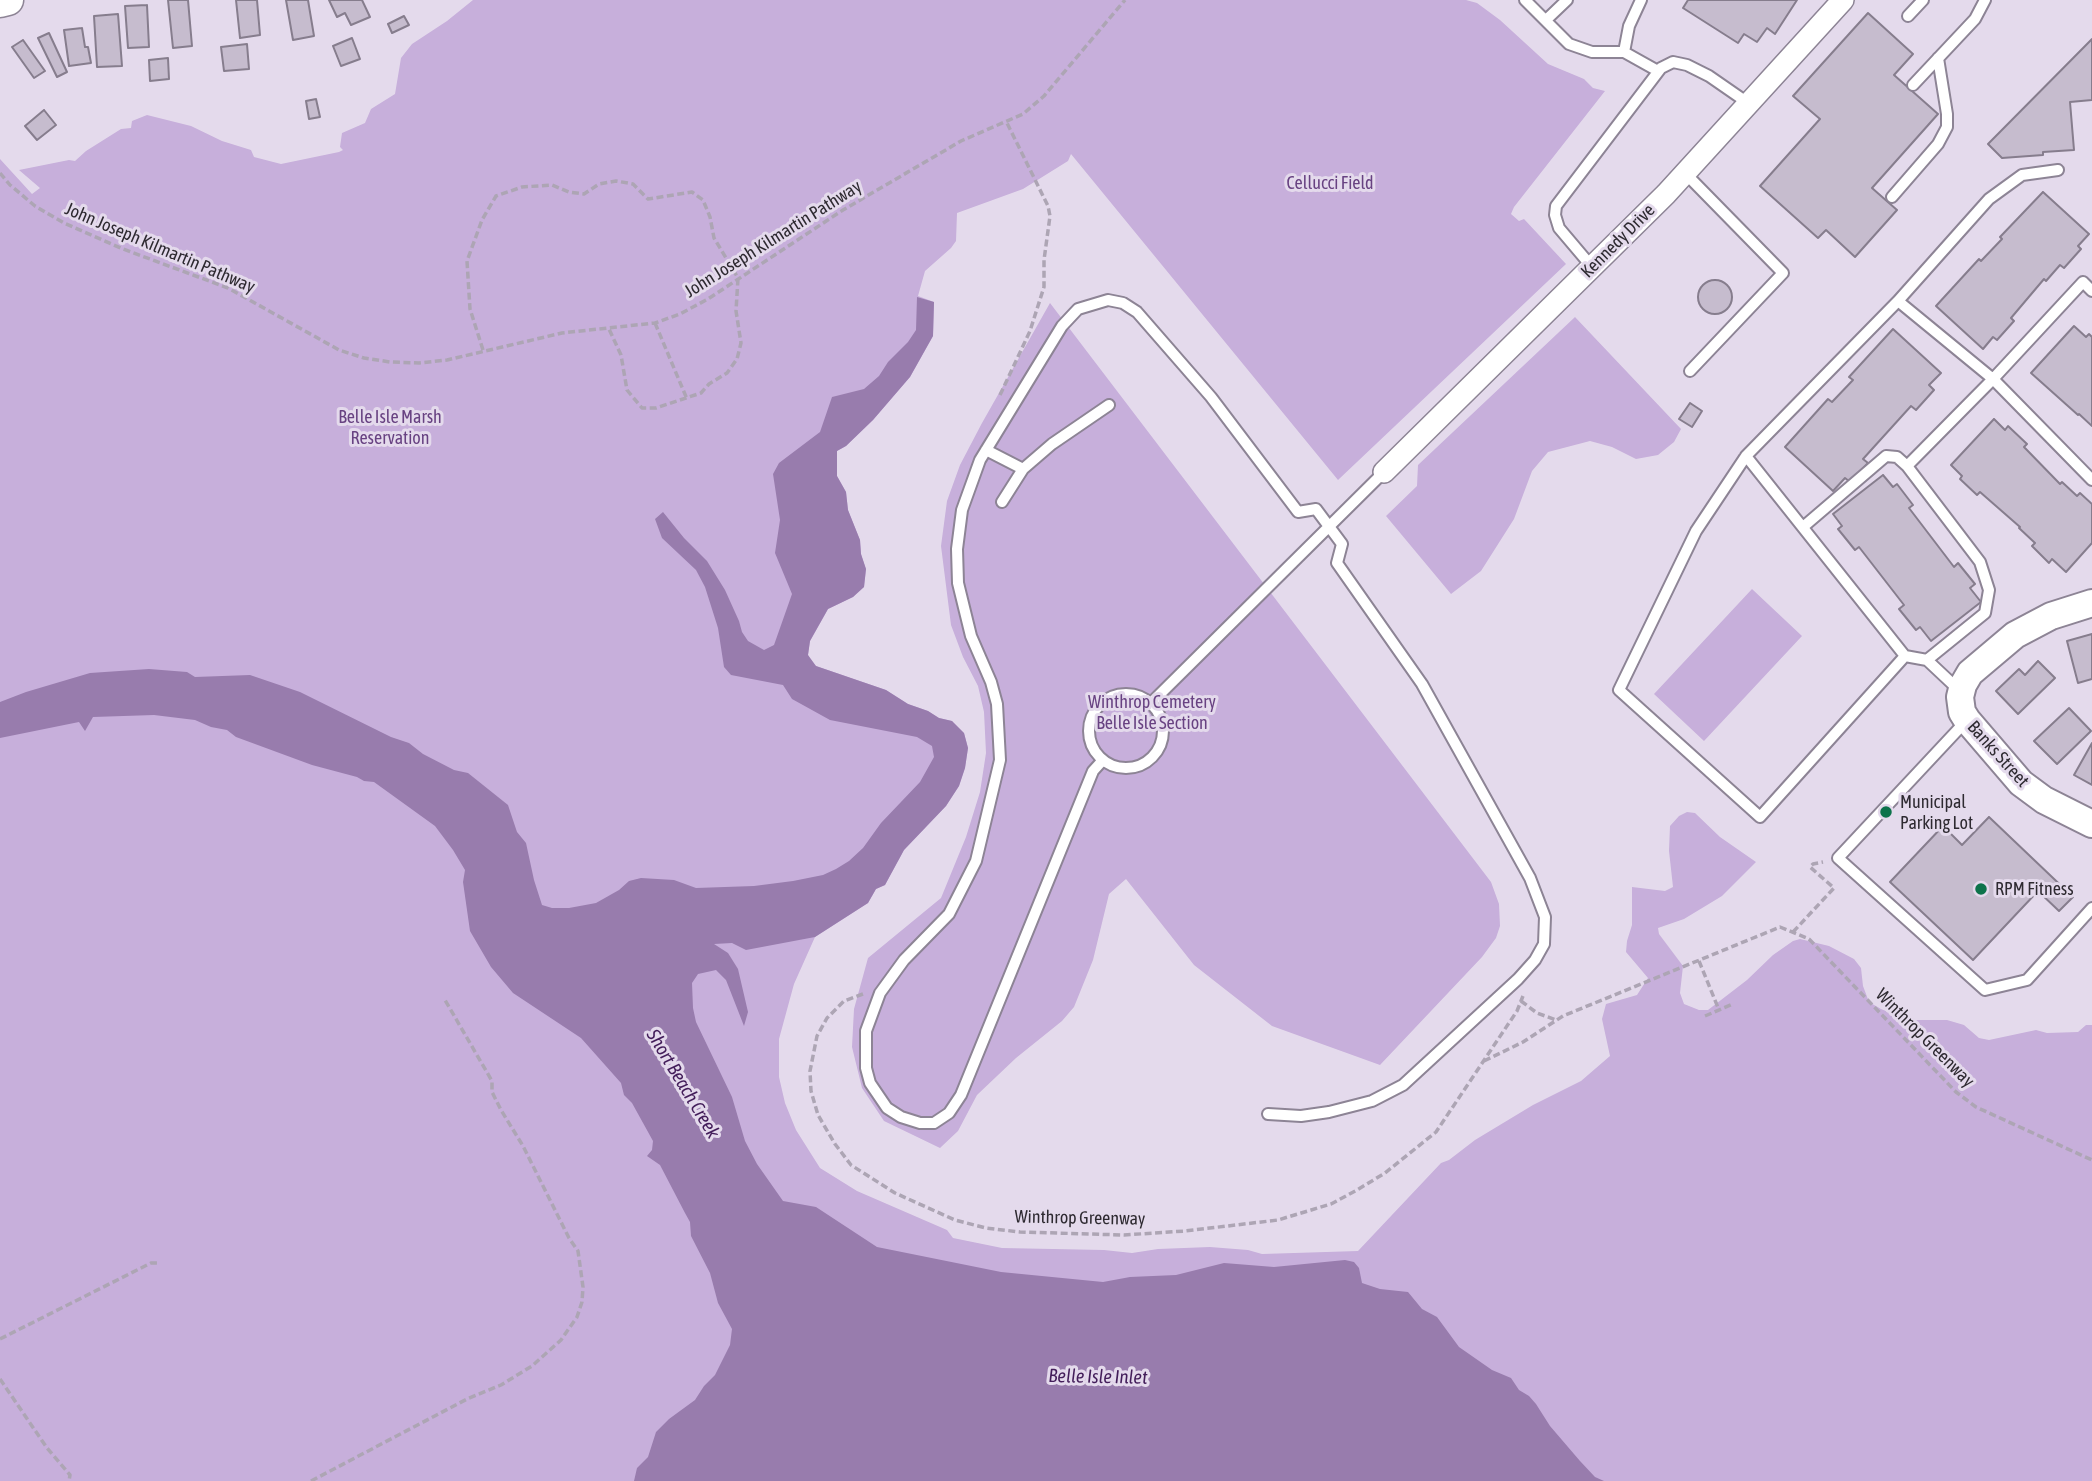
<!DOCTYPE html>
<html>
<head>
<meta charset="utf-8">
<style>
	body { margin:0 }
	canvas { display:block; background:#e4daec }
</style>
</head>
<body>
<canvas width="2092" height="1481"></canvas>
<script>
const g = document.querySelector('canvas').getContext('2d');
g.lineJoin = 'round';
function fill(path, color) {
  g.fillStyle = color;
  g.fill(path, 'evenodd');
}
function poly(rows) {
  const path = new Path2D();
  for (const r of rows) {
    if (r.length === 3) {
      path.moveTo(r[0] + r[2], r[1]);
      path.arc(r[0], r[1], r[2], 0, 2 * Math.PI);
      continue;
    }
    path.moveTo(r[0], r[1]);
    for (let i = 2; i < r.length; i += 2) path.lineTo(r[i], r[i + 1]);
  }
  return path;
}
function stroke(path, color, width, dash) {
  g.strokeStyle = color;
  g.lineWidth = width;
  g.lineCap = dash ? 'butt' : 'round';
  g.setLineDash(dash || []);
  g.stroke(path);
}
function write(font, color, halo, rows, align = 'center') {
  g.font = font + ' "Asap Condensed",sans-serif';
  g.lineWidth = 6;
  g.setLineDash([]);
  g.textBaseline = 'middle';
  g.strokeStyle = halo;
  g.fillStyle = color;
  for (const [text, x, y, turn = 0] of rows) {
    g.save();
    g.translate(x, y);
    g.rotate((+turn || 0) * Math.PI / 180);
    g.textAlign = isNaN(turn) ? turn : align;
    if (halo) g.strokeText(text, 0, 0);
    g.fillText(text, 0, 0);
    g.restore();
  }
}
fill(poly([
	[473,0,1466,0,1477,3,1500,20,1548,64,1584,79,1593,88,1605,91,1514,207,1511,214,1519,221,1524,219,1566,264,1338,480,1071,154,1068,161,1023,189,957,213,956,241,951,248,925,271,918,296,934,302,933,336,910,377,873,420,846,446,837,451,837,476,846,492,848,510,860,540,861,554,866,569,864,587,853,597,828,609,810,641,808,655,812,664,816,666,886,690,908,704,928,711,939,718,952,721,964,733,968,748,965,768,959,786,946,806,904,850,885,885,876,889,868,903,815,937,794,984,779,1039,779,1077,785,1103,796,1130,820,1168,857,1191,947,1230,953,1238,1002,1248,1104,1250,1132,1253,1158,1249,1210,1247,1248,1250,1262,1254,1358,1251,1441,1163,1449,1160,1475,1140,1533,1105,1581,1081,1610,1056,1602,1019,1606,1004,1637,995,1648,978,1626,952,1627,941,1632,925,1632,887,1665,891,1673,887,1669,851,1670,826,1679,816,1687,812,1695,813,1720,837,1756,862,1722,896,1684,919,1658,928,1659,934,1683,966,1680,993,1684,1004,1699,1010,1708,1010,1747,980,1773,955,1793,941,1800,939,1829,946,1854,959,1861,968,1863,986,1869,1002,1881,1009,1908,1020,1947,1020,1964,1025,1979,1038,1989,1040,2036,1030,2047,1033,2078,1032,2086,1025,2092,1025,2092,1481,0,1481,0,159,32,194,40,188,19,170,69,160,75,161,86,151,121,129,131,128,132,121,147,115,191,126,222,141,251,150,254,157,281,164,339,152,343,150,340,147,342,133,365,123,371,109,395,94,401,58,412,44,447,21],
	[1050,303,1491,882,1499,904,1500,926,1496,938,1482,957,1380,1065,1272,1026,1194,965,1126,879,1109,894,1093,960,1074,1007,1062,1021,1016,1058,977,1095,958,1131,940,1148,884,1121,862,1088,852,1047,854,1009,868,958,941,898,966,837,980,792,986,753,984,712,978,686,963,657,951,625,941,546,947,501,960,465,982,423],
	[1575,317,1681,429,1674,442,1658,455,1636,459,1612,447,1590,441,1548,452,1532,471,1514,519,1481,571,1451,594,1386,516,1417,486,1418,465],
	[1752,589,1802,636,1704,741,1654,694]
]), '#c7afdb');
fill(poly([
	[917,297,934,302,933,336,910,377,873,420,846,446,837,451,837,476,846,492,848,510,860,540,861,554,866,569,864,587,853,597,828,609,810,641,808,655,816,666,886,690,908,704,928,711,939,718,952,721,964,733,968,748,965,768,959,786,946,806,904,850,885,885,876,889,868,903,815,937,746,950,732,943,714,944,728,953,738,969,748,1012,744,1026,726,980,716,970,698,974,692,983,693,1008,696,1022,732,1097,745,1141,757,1164,783,1201,816,1207,877,1247,1001,1272,1103,1282,1130,1277,1176,1275,1224,1263,1274,1267,1345,1260,1354,1262,1359,1268,1362,1283,1380,1289,1408,1292,1422,1309,1437,1317,1459,1347,1492,1370,1511,1378,1519,1390,1529,1396,1536,1404,1550,1426,1580,1461,1595,1477,1604,1481,634,1481,637,1468,648,1457,656,1432,669,1419,695,1400,704,1386,715,1375,730,1345,732,1329,718,1303,710,1273,691,1236,690,1222,685,1213,660,1165,647,1156,652,1150,653,1141,632,1103,624,1095,621,1083,581,1038,513,993,491,967,470,931,463,882,465,870,453,850,435,826,374,782,364,781,357,777,312,765,236,737,227,730,211,727,195,720,154,715,93,717,85,731,79,722,0,738,0,702,26,692,90,673,149,669,187,672,195,677,250,675,300,692,391,737,409,743,423,754,454,770,468,773,508,805,517,832,526,843,534,880,542,905,552,908,569,908,596,903,619,890,629,881,641,878,674,880,696,888,754,886,793,881,823,875,836,869,849,861,863,848,881,823,920,782,934,757,932,746,917,737,830,720,792,699,783,685,731,675,724,667,718,628,705,587,696,570,662,538,655,519,663,512,684,538,707,561,725,590,739,621,742,632,748,641,764,650,774,645,792,594,775,553,780,520,773,474,779,463,820,432,832,397,864,389,879,376,888,362,908,342,916,330]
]), '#987cad');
const building = poly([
	[168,0,188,0,192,46,173,48,168,0],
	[236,0,257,0,260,35,240,38,236,0],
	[286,0,308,0,314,36,293,40,286,0],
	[329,0,362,0,370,17,351,25,345,13,337,17,329,0],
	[1688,0,1797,0,1775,34,1767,28,1757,42,1744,34,1738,43,1683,8,1688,0],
	[147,5,149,47,128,48,125,6,147,5],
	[1868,13,1913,54,1894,75,1938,114,1872,188,1897,210,1855,257,1826,230,1818,238,1760,186,1820,119,1793,96,1868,13],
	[118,14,122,66,97,67,94,16,118,14],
	[404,16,409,25,392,33,388,24,404,16],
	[82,28,85,47,88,47,91,63,69,66,64,30,82,28],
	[49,33,67,72,57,77,38,38,49,33],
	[352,38,360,59,341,66,333,46,352,38],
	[2092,39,2092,100,2070,102,2074,150,2043,152,2043,155,2002,158,1988,144,2092,39],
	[23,40,45,71,34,78,12,47,23,40],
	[247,44,249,69,224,71,221,47,247,44],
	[168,58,169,79,150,81,149,60,168,58],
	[316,99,320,117,309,119,306,101,316,99],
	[44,110,56,125,37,140,25,126,44,110],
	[2043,192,2089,234,2078,246,2081,249,2064,268,2060,265,2046,281,2044,279,2011,318,2014,321,1997,340,1993,337,1983,349,1936,306,1979,259,1981,261,2002,239,2000,237,2043,192],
	[1715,297,17],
	[2074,326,2086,337,2089,334,2092,337,2092,426,2079,414,2078,415,2031,373,2074,326],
	[1893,329,1941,373,1929,385,1934,390,1916,410,1911,406,1863,459,1868,463,1850,482,1845,478,1833,491,1785,447,1828,399,1832,402,1853,380,1849,377,1893,329],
	[1690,403,1702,411,1692,427,1679,419,1690,403],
	[1994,419,2005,430,2008,426,2027,444,2024,447,2060,484,2062,482,2077,496,2080,493,2092,504,2092,543,2066,572,2052,559,2049,563,2032,546,2035,543,2019,528,2020,527,1980,492,1977,495,1960,479,1962,476,1951,465,1994,419],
	[1883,475,1893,487,1897,484,1913,505,1909,508,1954,567,1958,563,1975,584,1970,588,1981,602,1931,641,1920,627,1916,630,1899,609,1904,605,1859,547,1855,550,1838,529,1842,526,1833,514,1883,475],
	[2092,634,2092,679,2078,683,2067,641,2092,634],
	[2038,661,2055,678,2018,714,1996,691,2019,669,2025,675,2038,661],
	[2069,708,2091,731,2057,764,2034,741,2069,708],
	[2092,743,2092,785,2074,775,2092,743],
	[1989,817,2073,897,2059,911,2038,891,1973,960,1890,882,1943,826,1962,845,1989,817]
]);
fill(building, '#c6bcce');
stroke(building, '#867d8d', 2);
const service = poly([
	[1525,0,1569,44,1592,52,1624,52,1658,71],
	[1908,16,1923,0],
	[1546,20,1567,0],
	[1624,52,1629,26,1641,0],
	[1913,85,1975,19,1985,0],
	[1685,173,1783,273,1690,371],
	[1892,197,1938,144,1947,127,1947,114,1938,58],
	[1592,267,1559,228,1555,215,1556,206,1661,68,1673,62,1687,65,1709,76,1748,103],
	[1898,301,1989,199,2022,175,2058,170],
	[986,450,1023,469],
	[1746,456,1905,656,1927,660,1960,691],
	[1907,466,1993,379,2083,282,2092,291],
	[1002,502,1023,469,1052,444,1109,405],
	[1803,527,1886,456,1897,457,1907,466,1980,562,1989,590,1985,613,1927,660],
	[1905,656,1760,817,1619,690,1696,531,1746,456,1898,301,1993,379,2092,480],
	[1126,731,37],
	[1151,703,1384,472],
	[1967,720,1838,858,1985,990,2027,980,2092,908],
	[1103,760,1093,771,961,1095,949,1113,934,1123,920,1123,901,1117,887,1108,870,1083,866,1068,866,1031,880,993,904,960,949,914,976,861,1000,760,997,704,991,682,971,636,958,583,957,549,962,510,980,460,1062,326,1078,309,1108,300,1123,303,1137,312,1211,397,1298,512,1316,509,1342,544,1337,563,1422,684,1530,878,1545,917,1544,944,1535,960,1518,979,1403,1085,1372,1101,1329,1112,1301,1116,1268,1114]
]);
const minor = poly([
	[1384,472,1666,194,1843,0]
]);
const tertiary = poly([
	[2092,603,2051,616,2015,635,1970,673,1963,685,1960,697,1962,712,1967,720,2021,783,2044,800,2092,824]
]);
const secondary = poly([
	[0,2,8,0]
]);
stroke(service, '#8d8495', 14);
stroke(minor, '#8d8495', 24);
stroke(tertiary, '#8d8495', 30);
stroke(secondary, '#8d8495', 33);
stroke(poly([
	[0,173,10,185,35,206,64,223,123,249,228,288,339,350,364,358,390,362,419,363,447,360,562,333,655,323,680,314,708,299,843,210,961,141,1023,114,1044,96,1125,0],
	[655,323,687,399],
	[483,350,470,309,467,261,482,220,496,196,522,187,552,185,569,192,584,194,599,184,616,181,633,184,648,199,692,192,703,200,710,217,714,238,738,278,736,311,741,343,737,359,727,373,709,384,701,393,656,408,642,408,627,390,621,355,609,329],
	[1000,395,1030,331,1044,287,1044,260,1050,216,1048,206,1006,121],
	[1793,932,1834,888,1810,867,1813,864,1823,862],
	[1699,961,1719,1010],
	[863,994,844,1001,827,1018,817,1036,810,1071,811,1091,818,1115,835,1144,851,1165,895,1193,955,1220,986,1228,1020,1232,1124,1235,1185,1231,1278,1220,1331,1204,1357,1190,1385,1173,1436,1132,1517,1011,1523,996],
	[1521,1001,1537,1013,1556,1020],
	[1705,1016,1733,1004],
	[1484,1061,1523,1042,1563,1016,1780,927,1809,939,1956,1092,1976,1107,2092,1160],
	[0,1339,151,1263,159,1263],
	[0,1379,47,1448,70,1475,69,1481],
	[311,1481,467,1399,501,1385,532,1366,561,1340,577,1317,582,1302,583,1287,578,1251,569,1238,523,1146,501,1110,492,1092,492,1081,445,1000]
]), '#ada5b4', 3.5, [7, 3.5]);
stroke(service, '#fff', 10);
stroke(minor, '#fff', 21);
stroke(tertiary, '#fff', 26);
stroke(secondary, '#fff', 30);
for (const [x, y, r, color] of [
	[1886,812,7,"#0d734b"],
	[1981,889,7,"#0d734b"]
]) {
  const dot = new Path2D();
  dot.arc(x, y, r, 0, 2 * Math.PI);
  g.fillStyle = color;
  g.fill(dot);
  stroke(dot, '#e4daec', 2.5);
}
write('18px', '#684282', '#e4daec', [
	["Cellucci Field",1330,183],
	["Belle Isle Marsh",390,417],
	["Reservation",390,438],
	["Winthrop Cemetery",1152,702],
	["Belle Isle Section",1152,723]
]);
write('18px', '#2e2a31', '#e4daec', [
	["John Joseph Kilmartin Pathway",773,239,-32],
	["Kennedy Drive",1618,241,-45],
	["John Joseph Kilmartin Pathway",160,248,23],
	["Banks Street",1998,754,48],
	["Winthrop Greenway",1925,1038,45],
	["Winthrop Greenway",1080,1218,1]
]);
write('18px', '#2e2a31', '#e4daec', [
	["Municipal",1900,802],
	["Parking Lot",1900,823],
	["RPM Fitness",1995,889]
], 'left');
write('italic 19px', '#431d5a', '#e4daec', [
	["Short Beach Creek",683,1084,59],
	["Belle Isle Inlet",1098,1377,1]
]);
</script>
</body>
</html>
